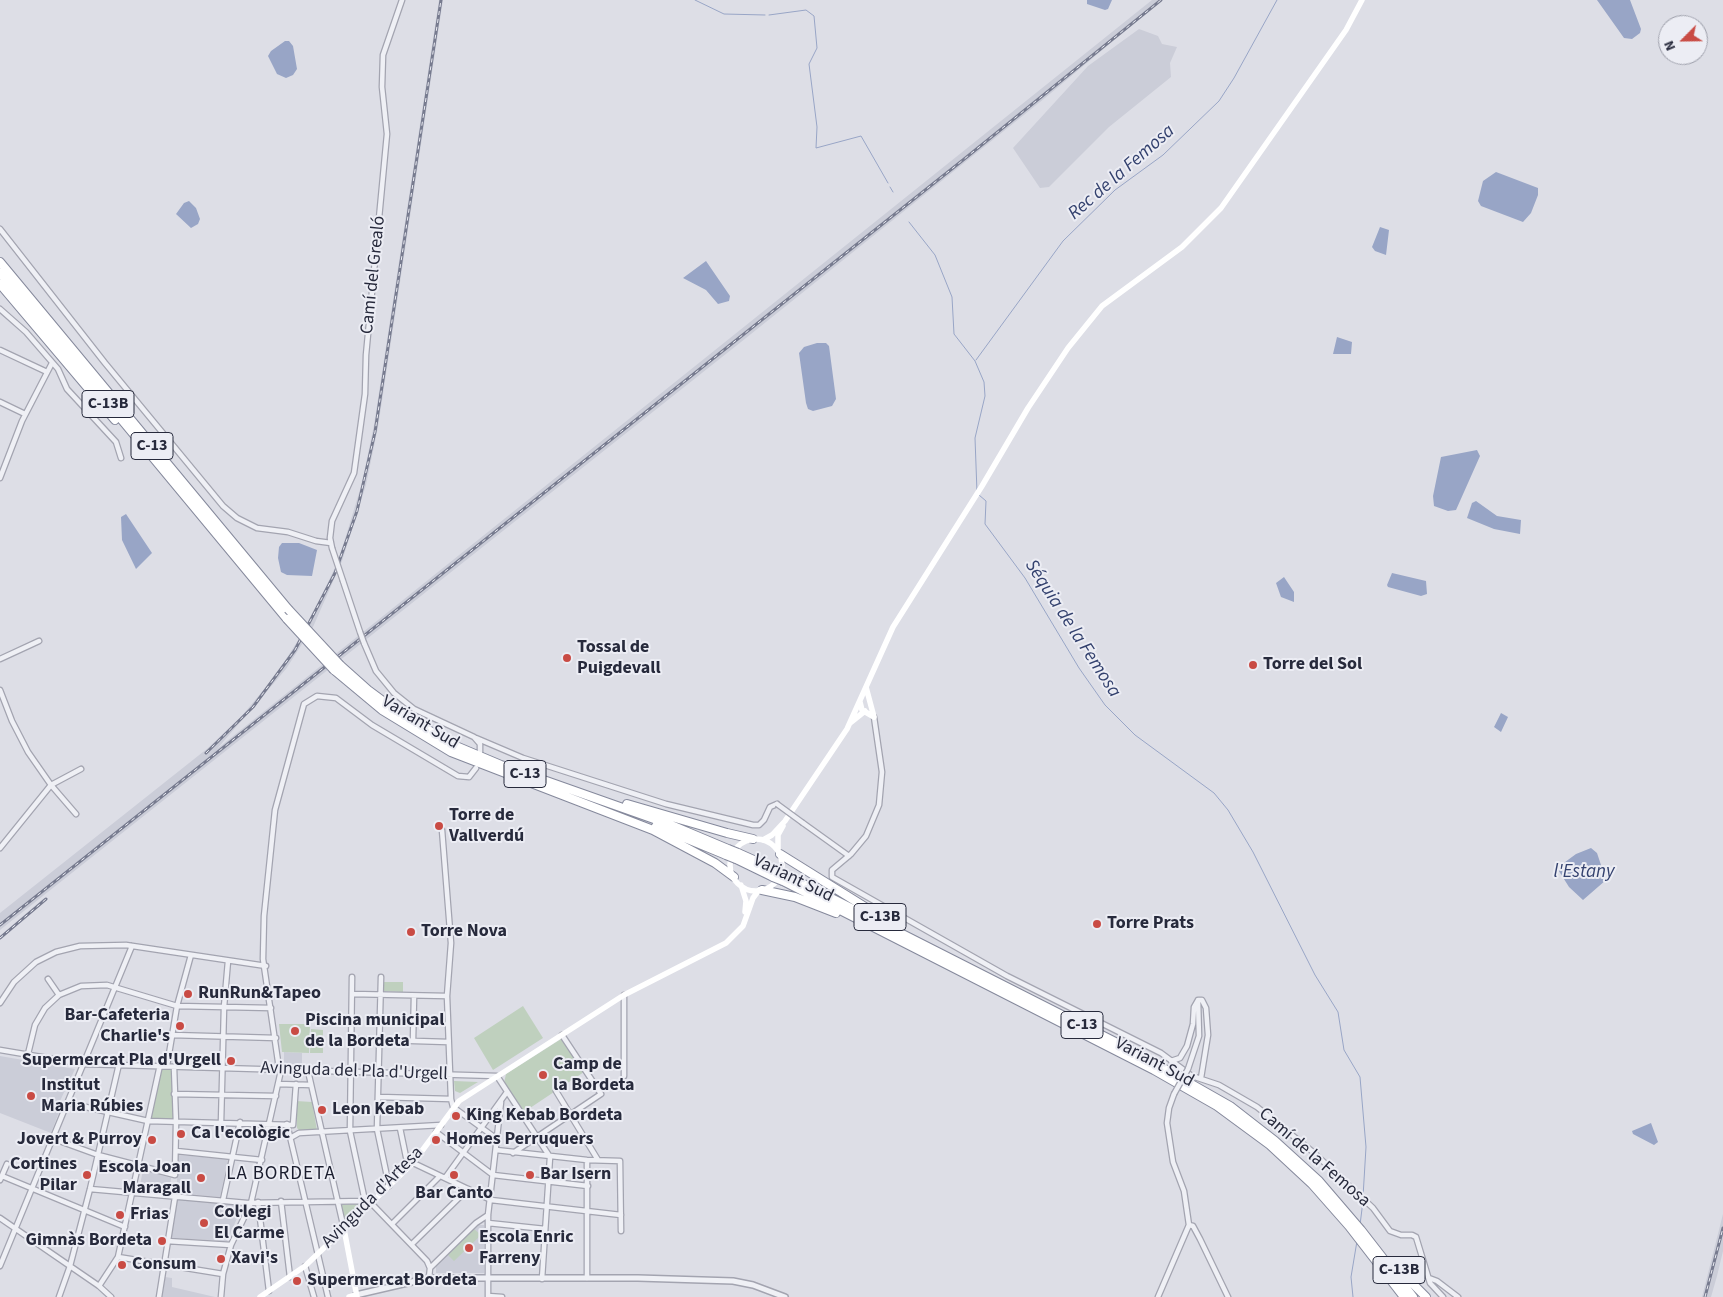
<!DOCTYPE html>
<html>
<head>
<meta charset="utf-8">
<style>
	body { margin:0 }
	#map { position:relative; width:1723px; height:1297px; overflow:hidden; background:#dddee6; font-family:"Source Sans 3",sans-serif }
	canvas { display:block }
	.north { position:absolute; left:1658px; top:15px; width:50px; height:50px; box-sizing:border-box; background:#ecedf4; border:1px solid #9d9faa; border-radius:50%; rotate:247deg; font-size:14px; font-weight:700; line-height:20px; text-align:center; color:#272a3c }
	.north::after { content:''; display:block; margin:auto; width:18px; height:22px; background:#c94b44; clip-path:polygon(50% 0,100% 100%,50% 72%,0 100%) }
</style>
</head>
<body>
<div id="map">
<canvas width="1723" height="1297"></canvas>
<div class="north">N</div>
</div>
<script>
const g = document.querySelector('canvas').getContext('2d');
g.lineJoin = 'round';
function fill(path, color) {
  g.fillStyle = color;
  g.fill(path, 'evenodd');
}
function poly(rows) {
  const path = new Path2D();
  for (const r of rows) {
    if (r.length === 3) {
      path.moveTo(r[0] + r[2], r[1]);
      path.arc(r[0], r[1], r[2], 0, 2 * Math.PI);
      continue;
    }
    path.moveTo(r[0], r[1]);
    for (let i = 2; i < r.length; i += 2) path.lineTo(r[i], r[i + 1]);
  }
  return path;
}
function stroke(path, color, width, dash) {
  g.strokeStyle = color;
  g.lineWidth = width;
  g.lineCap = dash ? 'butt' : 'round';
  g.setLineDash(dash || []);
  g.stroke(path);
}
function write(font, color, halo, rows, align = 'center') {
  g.font = font + ' "Source Sans 3",sans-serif';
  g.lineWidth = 4;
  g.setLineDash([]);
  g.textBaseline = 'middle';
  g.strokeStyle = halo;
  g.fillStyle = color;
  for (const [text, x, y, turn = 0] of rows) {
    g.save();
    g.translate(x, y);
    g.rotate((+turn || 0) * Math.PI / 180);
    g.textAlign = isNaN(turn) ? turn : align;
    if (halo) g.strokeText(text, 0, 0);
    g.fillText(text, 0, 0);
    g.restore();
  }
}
fill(poly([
	[439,0,443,0,378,427,366,485,342,561,313,627,286,669,217,749,1152,0,1162,0,1045,98,746,338,0,930,0,913,208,748,240,718,276,675,309,623,339,559,362,483,374,425],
	[1139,29,1158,36,1162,44,1177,47,1170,63,1171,77,1109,127,1049,187,1040,188,1013,148,1088,66],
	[284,1052,302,1053,302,1064,284,1064],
	[0,1056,75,1069,60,1101,62,1104,51,1133,0,1113],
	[179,1155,228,1159,220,1197,176,1193],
	[143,1170,171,1178,170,1192,139,1190],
	[177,1199,241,1205,242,1207,227,1241,171,1238],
	[1723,1214,1723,1251,1717,1276,1711,1297,1702,1297],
	[477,1225,484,1225,484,1273,436,1273,436,1265],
	[165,1277,172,1278,172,1287,215,1297,162,1297]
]), '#cbcdd8');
fill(poly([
	[384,982,403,982,403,992,384,991],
	[523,1006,543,1038,493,1070,474,1038],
	[279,1024,310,1024,309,1053,282,1052],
	[311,1029,323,1030,323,1053,310,1053],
	[561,1039,584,1072,524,1112,504,1083,506,1074],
	[164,1068,172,1069,173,1119,151,1118,151,1115,161,1069],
	[454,1081,478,1082,460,1093,455,1091],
	[296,1101,312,1102,317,1130,300,1131,297,1128],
	[361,1204,364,1206,345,1223,341,1205],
	[474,1229,481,1235,454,1261,448,1255]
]), '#bfd0be');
fill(poly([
	[1087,0,1112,0,1108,9,1105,10,1087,4],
	[1597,0,1630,0,1641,29,1640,33,1632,39,1624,38],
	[285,41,289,41,293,46,297,69,293,75,286,78,277,74,268,56,271,51],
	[1496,172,1538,188,1538,195,1531,213,1523,222,1481,206,1478,201,1483,181],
	[189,201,196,208,200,219,198,224,191,228,176,214,184,203],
	[1380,227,1389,230,1386,255,1375,251,1372,247],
	[706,261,730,296,729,301,718,304,706,290,683,278],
	[1337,337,1352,342,1351,354,1333,354],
	[817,343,826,343,829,346,836,399,832,406,813,411,808,409,806,403,799,353,804,347],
	[1477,450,1480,456,1456,510,1448,511,1434,506,1433,496,1441,457],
	[1476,501,1497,516,1521,520,1520,534,1494,529,1467,518,1472,503],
	[126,514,152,553,136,569,122,540,121,517],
	[282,543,299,543,317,550,312,576,287,575,281,572,278,558,279,547],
	[1392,573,1426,581,1427,594,1421,596,1388,587,1387,585],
	[1284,577,1294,592,1294,602,1281,597,1276,583],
	[1501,713,1508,717,1501,732,1494,727],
	[1591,848,1597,853,1606,880,1583,900,1569,887,1557,868,1576,854],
	[1651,1123,1658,1142,1654,1145,1633,1134,1632,1131]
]), '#98a5c6');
stroke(poly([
	[695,0,724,14,765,15],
	[769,15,806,10,814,16,817,48,809,64,817,127,816,148,861,136,888,183],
	[890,187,893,192],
	[909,222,935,255,952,297,954,334,975,361,984,382,985,396,975,438,977,492],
	[976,360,1063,241,1115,190,1163,155,1219,101,1234,78,1277,0],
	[979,495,986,501,985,524,1025,578,1079,668,1105,705,1135,735,1214,793,1228,810,1253,852,1315,975,1338,1012,1344,1050,1360,1077,1366,1147,1363,1197],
	[1360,1225,1363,1201],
	[1353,1297,1351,1277,1357,1241]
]), '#98a5c6', 1);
const minor = poly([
	[0,229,105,363,223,506,237,518,257,528,288,532,316,541,331,543],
	[0,309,26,332,58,369,67,389,116,442,121,458],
	[0,350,47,372],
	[0,402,25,414],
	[0,478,22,421,52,363],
	[332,548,330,538,332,521,354,473,365,394,366,355,387,134,382,87,383,55,402,0],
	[343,581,360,632],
	[364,643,376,671,394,693,414,709,474,737,480,744,480,752],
	[0,659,39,641],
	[0,690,12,721,28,752,51,785,76,814],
	[874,717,882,772,879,805,866,836,851,854,832,870,832,877,1007,976,1161,1053,1192,1076,1219,1085,1257,1107,1313,1152,1373,1208,1390,1231,1401,1235,1412,1235,1416,1237,1430,1283,1443,1297],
	[476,738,523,758,666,804,753,825,759,825,764,820,770,807,777,804],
	[803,823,849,856],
	[442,830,451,943,447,996,451,1099,453,1107,497,1139],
	[0,848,51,785,81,769],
	[352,977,350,1131,365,1201],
	[381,977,377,1129,389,1186],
	[48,979,59,995],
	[352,994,447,996],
	[624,995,624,1076],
	[0,1003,14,982,36,962,56,952,80,946,126,945,266,966],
	[172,1035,276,1038],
	[351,1039,448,1042],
	[413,1041,414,996],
	[0,1050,83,1064,497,1076,550,1157,542,1279],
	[28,1054,35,1025,45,1008,59,995,81,986,107,985,177,1006,271,1008],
	[1171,1061,1180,1058,1187,1046,1193,1024,1194,1007,1198,1000,1202,1000,1206,1008,1208,1035,1201,1078],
	[167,1066,177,1006,191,955],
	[1188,1069,1199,1036,1198,1000],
	[308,1071,344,1229],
	[278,1084,311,1085],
	[556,1091,598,1160],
	[174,1094,276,1096],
	[379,1097,451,1099],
	[68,1103,148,1121,293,1125],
	[221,1123,224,1007,228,961],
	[287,1124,328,1297],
	[293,1125,296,1084],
	[400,1128,406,1157,409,1161,491,1200,621,1215],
	[436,1132,493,1175,588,1186],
	[292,1137,299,1133,441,1125],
	[54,1139,98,1155,175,1175,176,1123,174,1067],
	[496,1150,587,1160,620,1161,621,1231],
	[176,1151,262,1160],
	[513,1153,601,1094,562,1035],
	[2,1176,125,1227],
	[445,1178,507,1092],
	[0,1180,7,1164],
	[90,1189,247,1203,365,1201,369,1205],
	[223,1200,240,1122],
	[281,1201,290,1277],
	[258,1202,269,1291],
	[371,1203,427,1261,430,1268,429,1278],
	[0,1218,99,1286,111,1297],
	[488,1223,545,1229],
	[392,1224,440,1176],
	[1189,1225,1193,1226,1200,1239,1228,1297],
	[167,1241,231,1245],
	[412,1244,468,1189],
	[118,1257,223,1274],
	[0,1266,132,946],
	[305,1266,314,1297],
	[430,1268,476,1223,488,1215],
	[587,1278,587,1160],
	[1429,1278,1437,1281,1458,1297],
	[99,1286,118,1257,160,1065],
	[488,1296,502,1297],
	[59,1297,70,1266,90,1189,119,1064],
	[159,1297,175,1197],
	[221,1297,223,1274,231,1245,251,1203,280,1075,263,959,264,916,275,810,304,704,317,696,336,698,372,725,458,776,469,777,476,768],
	[488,1297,488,1215,501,1102],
	[1158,1297,1189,1225,1184,1191,1173,1162,1167,1123,1169,1108,1174,1094]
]);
const tertiary = poly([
	[356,1295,429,1278,638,1278,733,1281,753,1285,785,1297]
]);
const motorway = poly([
	[0,262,288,609],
	[0,273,287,619],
	[0,284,115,420],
	[340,665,368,690,399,713,456,746,501,765,671,825,728,849],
	[334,670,382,710,451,752,653,830,715,863,734,877],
	[627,804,727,833,753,839],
	[656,826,726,855],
	[738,853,776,870],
	[780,854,881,917],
	[736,859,773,877],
	[786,875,1135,1052,1230,1106,1275,1141,1319,1181,1361,1230,1413,1297],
	[783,881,1154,1070,1217,1106,1270,1145,1312,1184,1349,1226,1404,1297],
	[762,890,795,897,836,913],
	[1392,1263,1426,1297]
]);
stroke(minor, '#a3a4b0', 7);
stroke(tertiary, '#a3a4b0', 8);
stroke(motorway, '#85899c', 10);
stroke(minor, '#eff0f5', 4.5);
stroke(tertiary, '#eff0f5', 5);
stroke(poly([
	[866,687,874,717],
	[860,702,862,710,874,717],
	[850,723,865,711],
	[756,865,26],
	[763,840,772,835,785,821,847,729,893,627,982,486,1028,408,1068,348,1102,306,1182,247,1221,208,1346,30,1362,0],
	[778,850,778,835,783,826],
	[741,885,746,901,745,912],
	[344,1229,357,1297],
	[260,1297,305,1266,413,1163,459,1101,624,995,726,943,743,926,753,898,759,890],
	[349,1297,356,1295]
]), '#fff', 5.5);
stroke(motorway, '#fff', 8);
const rail = poly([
	[206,753,253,707,295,650,335,573,357,511,375,432,441,0],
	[0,925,963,160,1161,0],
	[0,938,46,899],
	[1705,1297,1723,1228]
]);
stroke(rail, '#777b8f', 3);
stroke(rail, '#ecedf4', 1, [4]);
const minorBridge = poly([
	[332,548,343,581],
	[360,632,364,643],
	[777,804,803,823],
	[1174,1094,1188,1069]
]);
const motorwayBridge = poly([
	[288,609,340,665],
	[287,619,334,670],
	[728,849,738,853],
	[726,855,736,859],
	[776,870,786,875],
	[773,877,783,881]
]);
stroke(minorBridge, '#a3a4b0', 7, []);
stroke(motorwayBridge, '#85899c', 10, []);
stroke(minorBridge, '#eff0f5', 4.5);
stroke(motorwayBridge, '#fff', 8);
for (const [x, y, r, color] of [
	[567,658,5,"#c94b44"],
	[1253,665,5,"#c94b44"],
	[439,826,5,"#c94b44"],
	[1097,924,5,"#c94b44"],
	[411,932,5,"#c94b44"],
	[188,994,5,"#c94b44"],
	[180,1026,5,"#c94b44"],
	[295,1031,5,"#c94b44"],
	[231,1061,5,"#c94b44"],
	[543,1075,5,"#c94b44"],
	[31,1096,5,"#c94b44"],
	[322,1110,5,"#c94b44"],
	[456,1116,5,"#c94b44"],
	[181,1134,5,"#c94b44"],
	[152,1140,5,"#c94b44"],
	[436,1140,5,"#c94b44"],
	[87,1175,5,"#c94b44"],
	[454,1175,5,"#c94b44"],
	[530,1175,5,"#c94b44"],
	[201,1178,5,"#c94b44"],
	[120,1215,5,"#c94b44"],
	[204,1223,5,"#c94b44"],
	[162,1241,5,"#c94b44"],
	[469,1248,5,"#c94b44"],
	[221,1259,5,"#c94b44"],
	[122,1265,5,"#c94b44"],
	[297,1281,5,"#c94b44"]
]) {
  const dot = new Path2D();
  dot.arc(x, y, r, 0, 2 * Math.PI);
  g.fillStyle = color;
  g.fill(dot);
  stroke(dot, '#ecedf4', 2);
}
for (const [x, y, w] of [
	[108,404,52],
	[152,446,42],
	[525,774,42],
	[880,917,52],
	[1082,1025,42],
	[1399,1270,52]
]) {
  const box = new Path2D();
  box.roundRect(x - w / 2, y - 13.5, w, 27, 4);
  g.fillStyle = '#ecedf4';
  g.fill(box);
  stroke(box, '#272a3c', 1);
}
write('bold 16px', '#272a3c', null, [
	["C-13B",108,404],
	["C-13",152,446],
	["C-13",525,774],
	["C-13B",880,917],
	["C-13",1082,1025],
	["C-13B",1399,1270]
]);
write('18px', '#272a3c', '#ecedf4', [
	["Camí del Grealó",374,275,-84],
	["Variant Sud",420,723,31],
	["Variant Sud",793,879,26],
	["Variant Sud",1154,1063,28],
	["Avinguda del Pla d'Urgell",354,1072,2],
	["Camí de la Femosa",1314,1158,41],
	["Avinguda d'Artesa",373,1198,-45]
]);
write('bold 18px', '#272a3c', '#ecedf4', [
	["Tossal de",577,648],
	["Puigdevall",577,669],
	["Torre del Sol",1263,665],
	["Torre de",449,816],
	["Vallverdú",449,837],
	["Torre Prats",1107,924],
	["Torre Nova",421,932],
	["RunRun&Tapeo",198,994],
	["Bar-Cafeteria",170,1016,"right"],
	["Charlie's",170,1037,"right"],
	["Piscina municipal",305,1021],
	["de la Bordeta",305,1042],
	["Supermercat Pla d'Urgell",221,1061,"right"],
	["Camp de",553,1065],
	["la Bordeta",553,1086],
	["Institut",41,1086],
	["Maria Rúbies",41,1107],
	["Leon Kebab",332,1110],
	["King Kebab Bordeta",466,1116],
	["Ca l'ecològic",191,1134],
	["Jovert & Purroy",142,1140,"right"],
	["Homes Perruquers",446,1140],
	["Cortines",77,1165,"right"],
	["Pilar",77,1186,"right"],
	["Escola Joan",191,1168,"right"],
	["Maragall",191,1189,"right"],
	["Bar Isern",540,1175],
	["Bar Canto",454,1194,"center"],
	["Col·legi",214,1213],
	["El Carme",214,1234],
	["Frias",130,1215],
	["Escola Enric",479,1238],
	["Farreny",479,1259],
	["Gimnàs Bordeta",152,1241,"right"],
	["Xavi's",231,1259],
	["Consum",132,1265],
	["Supermercat Bordeta",307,1281]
], 'left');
write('italic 19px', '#33416e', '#ecedf4', [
	["Rec de la Femosa",1122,173,-41],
	["Séquia de la Femosa",1072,629,57],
	["l'Estany",1584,873]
]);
g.letterSpacing = '1px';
write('19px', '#191c2d', '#ecedf4', [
	["LA BORDETA",281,1175]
]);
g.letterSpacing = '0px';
</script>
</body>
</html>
